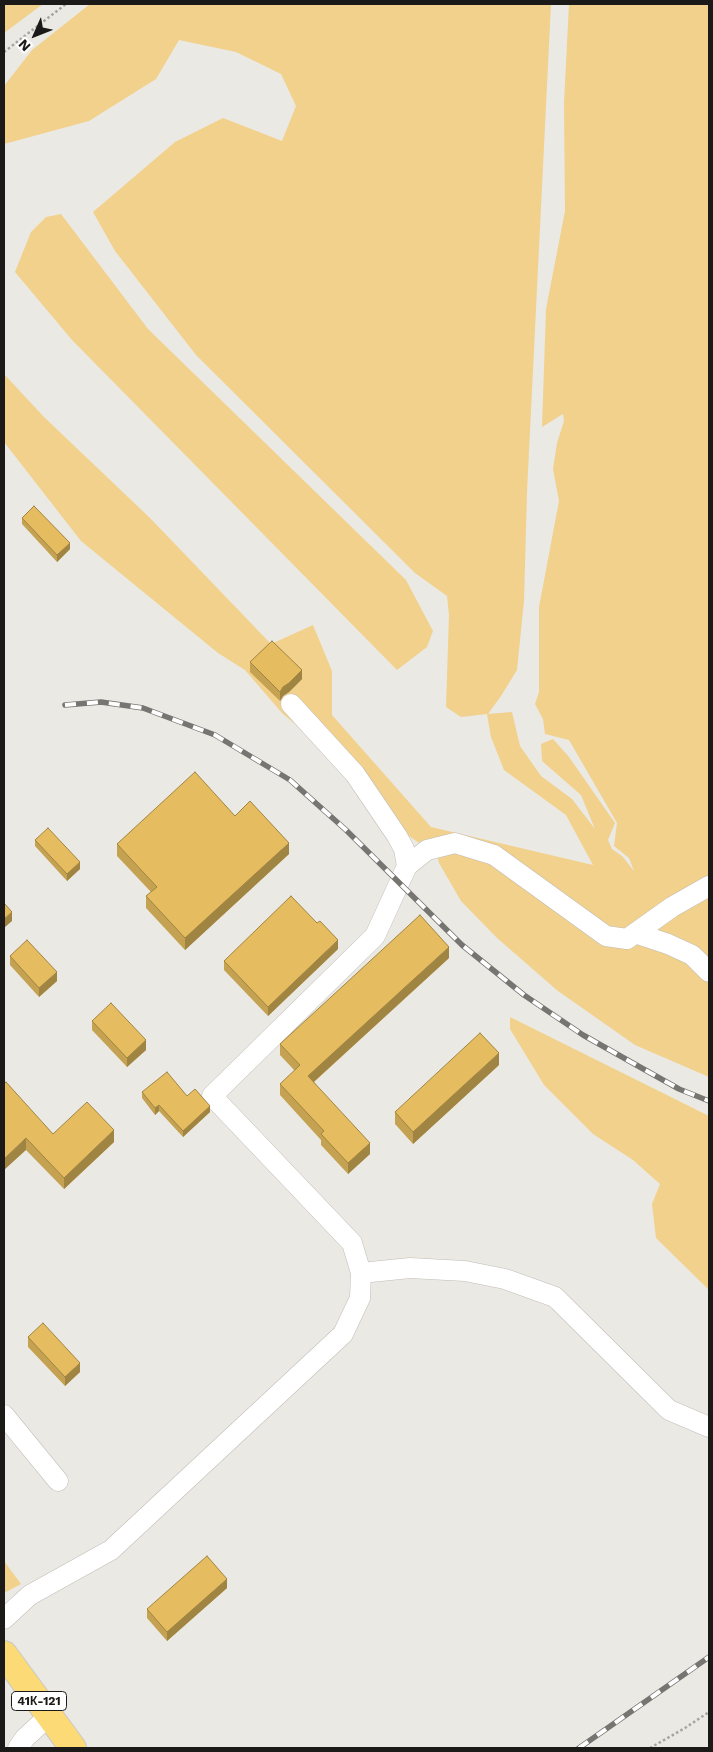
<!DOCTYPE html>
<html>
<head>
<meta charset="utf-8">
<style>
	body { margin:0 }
	#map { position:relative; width:713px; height:1752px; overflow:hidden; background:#ebe9e3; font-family:"Work Sans",sans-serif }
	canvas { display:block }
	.frame { position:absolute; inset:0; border:5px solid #1b1a18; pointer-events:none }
	.north { position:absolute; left:10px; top:10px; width:50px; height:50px; -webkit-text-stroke:4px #fff; paint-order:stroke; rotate:226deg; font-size:14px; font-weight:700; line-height:20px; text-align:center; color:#1b1a18 }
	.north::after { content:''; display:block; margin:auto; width:18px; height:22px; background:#1b1a18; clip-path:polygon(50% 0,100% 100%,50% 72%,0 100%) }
</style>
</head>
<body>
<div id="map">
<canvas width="713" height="1752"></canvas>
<div class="frame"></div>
<div class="north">N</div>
</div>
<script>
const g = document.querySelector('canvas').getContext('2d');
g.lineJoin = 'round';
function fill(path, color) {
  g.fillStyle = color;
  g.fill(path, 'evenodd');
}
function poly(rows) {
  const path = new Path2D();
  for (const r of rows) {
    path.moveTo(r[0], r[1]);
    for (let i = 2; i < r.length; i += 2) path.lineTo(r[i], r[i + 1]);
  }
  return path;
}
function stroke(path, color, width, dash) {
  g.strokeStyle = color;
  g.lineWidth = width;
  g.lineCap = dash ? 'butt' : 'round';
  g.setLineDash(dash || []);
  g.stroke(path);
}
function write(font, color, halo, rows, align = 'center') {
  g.font = font + ' "Work Sans",sans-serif';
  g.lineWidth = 4;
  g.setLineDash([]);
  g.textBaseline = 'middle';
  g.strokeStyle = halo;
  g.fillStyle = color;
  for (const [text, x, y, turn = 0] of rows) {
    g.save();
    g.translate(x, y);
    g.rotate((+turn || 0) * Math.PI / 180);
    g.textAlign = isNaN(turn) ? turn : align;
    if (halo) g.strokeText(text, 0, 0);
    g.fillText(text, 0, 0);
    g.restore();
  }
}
fill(poly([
	[4,4,43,4,4,33],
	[90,4,551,4,527,492,524,601,517,670,501,696,488,714,512,712,520,746,541,776,572,799,595,829,581,795,542,761,541,744,553,739,569,757,615,823,608,840,612,849,622,856,634,871,629,858,614,846,617,823,569,740,545,734,543,719,535,704,539,692,539,607,559,501,553,469,557,443,564,421,563,414,542,427,546,309,565,211,564,103,569,4,709,4,709,1077,635,1045,558,991,497,938,461,901,439,863,437,855,409,836,380,819,321,746,282,713,245,670,218,653,81,541,4,442,4,374,44,417,150,518,271,644,313,625,332,671,332,715,431,827,593,865,566,815,504,770,491,737,487,714,461,717,446,707,449,615,447,596,415,573,196,355,115,251,93,212,175,142,223,118,282,141,296,106,281,74,236,52,179,40,156,79,89,121,4,144,4,86,32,50],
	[61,214,148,329,406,580,433,631,427,647,397,670,72,340,15,272,31,232,46,217],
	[510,1017,709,1116,709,1290,656,1238,652,1204,660,1184,633,1160,593,1134,544,1085,510,1029],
	[4,1561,21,1584,6,1592,4,1591]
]), '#f1d18c');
const minor = poly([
	[407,866,427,850,455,843,494,855,606,936,627,939,672,907,709,886],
	[635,933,668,944,692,955,709,972],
	[361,1273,410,1268,465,1271,505,1279,555,1297,669,1410,709,1427],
	[4,1415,58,1481],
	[4,1619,30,1595,111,1550,343,1334,360,1298,361,1273,352,1243,212,1096,375,936,407,866,404,849,397,836,355,774,291,704],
	[18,1748,25,1738,50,1715]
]);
const major = poly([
	[4,1654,73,1748]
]);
stroke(minor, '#c0bdb8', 21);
stroke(major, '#c8c8c8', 28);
stroke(poly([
	[4,52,66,4],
	[650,1748,685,1728,709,1712]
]), '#a5a49f', 2.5, [2.5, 2.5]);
stroke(minor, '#fff', 20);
stroke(major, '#fcda76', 26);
const rail = poly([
	[65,705,101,702,143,708,215,735,290,780,346,830,462,945,524,995,583,1035,679,1089,709,1101],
	[579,1748,709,1657]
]);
stroke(rail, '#767571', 5.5);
stroke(rail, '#fff', 4, [11]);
fill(poly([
	[22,518,70,549,57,562,22,524],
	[250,662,302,679,289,692,283,696,280,701,250,672],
	[235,816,289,854,185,950,146,908,146,896,151,892,117,856,117,844],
	[35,840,80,869,67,881,35,846],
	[338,949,268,1016,224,970,224,961],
	[10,956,57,981,39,997,10,965],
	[449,958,314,1082,370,1154,348,1174,321,1145,321,1140,280,1095,280,1084,295,1071,280,1055,280,1044],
	[92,1021,146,1050,127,1067,92,1030],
	[499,1065,413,1144,395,1124,395,1112],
	[4,1084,53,1134,114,1142,64,1189,26,1150],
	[142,1092,187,1096,210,1112,183,1137,159,1111,155,1115,142,1098],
	[28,1337,80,1372,65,1386,28,1347],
	[227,1588,167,1641,147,1618,147,1609]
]), '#c5a252');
fill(poly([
	[70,543,70,549,57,562,57,555],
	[302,670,302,679,289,692,283,696,280,701,280,692,283,687],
	[289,843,289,854,185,950,185,938],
	[80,862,80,869,67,881,67,874],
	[12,912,12,921,4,928,4,919],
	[338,940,338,949,268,1016,268,1007],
	[449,947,449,958,308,1087,308,1076],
	[57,972,57,981,39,997,39,988],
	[146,1040,146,1050,127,1067,127,1058],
	[499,1053,499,1065,413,1144,413,1132],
	[159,1105,159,1111,155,1115,155,1108],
	[210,1106,210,1112,183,1137,183,1131],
	[114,1130,114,1142,64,1189,64,1178],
	[26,1138,26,1150,4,1170,4,1159],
	[370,1143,370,1154,348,1174,348,1163],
	[80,1363,80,1372,65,1386,65,1377],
	[227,1579,227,1588,167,1641,167,1632]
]), '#a08442');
const building = poly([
	[34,506,70,543,57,555,22,518,34,506],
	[272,641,302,670,289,683,283,687,280,692,250,662,272,641],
	[195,772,235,816,250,801,289,843,185,938,146,896,157,887,117,844,195,772],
	[48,828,80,862,67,874,35,840,48,828],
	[291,896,317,923,320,921,338,940,268,1007,224,961,291,896],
	[4,903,12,912,4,919,4,903],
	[420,915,449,947,308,1076,370,1143,348,1163,321,1134,324,1131,280,1084,300,1065,280,1044,420,915],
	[27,940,57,972,39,988,10,956,27,940],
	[111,1003,146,1040,127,1058,92,1021,111,1003],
	[480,1033,499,1053,413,1132,395,1112,480,1033],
	[167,1072,187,1096,195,1089,210,1106,183,1131,159,1105,155,1108,142,1092,167,1072],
	[6,1082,53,1134,87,1102,114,1130,64,1178,26,1138,4,1159,4,1084,6,1082],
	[43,1323,80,1363,65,1377,28,1337,43,1323],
	[207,1556,227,1579,167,1632,147,1609,207,1556]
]);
fill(building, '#e5bc5f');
stroke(building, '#a08442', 1);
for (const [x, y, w] of [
	[39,1701,55]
]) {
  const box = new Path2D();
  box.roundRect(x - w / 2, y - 9.5, w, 19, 4);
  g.fillStyle = '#fff';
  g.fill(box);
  stroke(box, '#1b1a18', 1);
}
write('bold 12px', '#1b1a18', null, [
	["41К-121",39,1701]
]);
</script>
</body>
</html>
